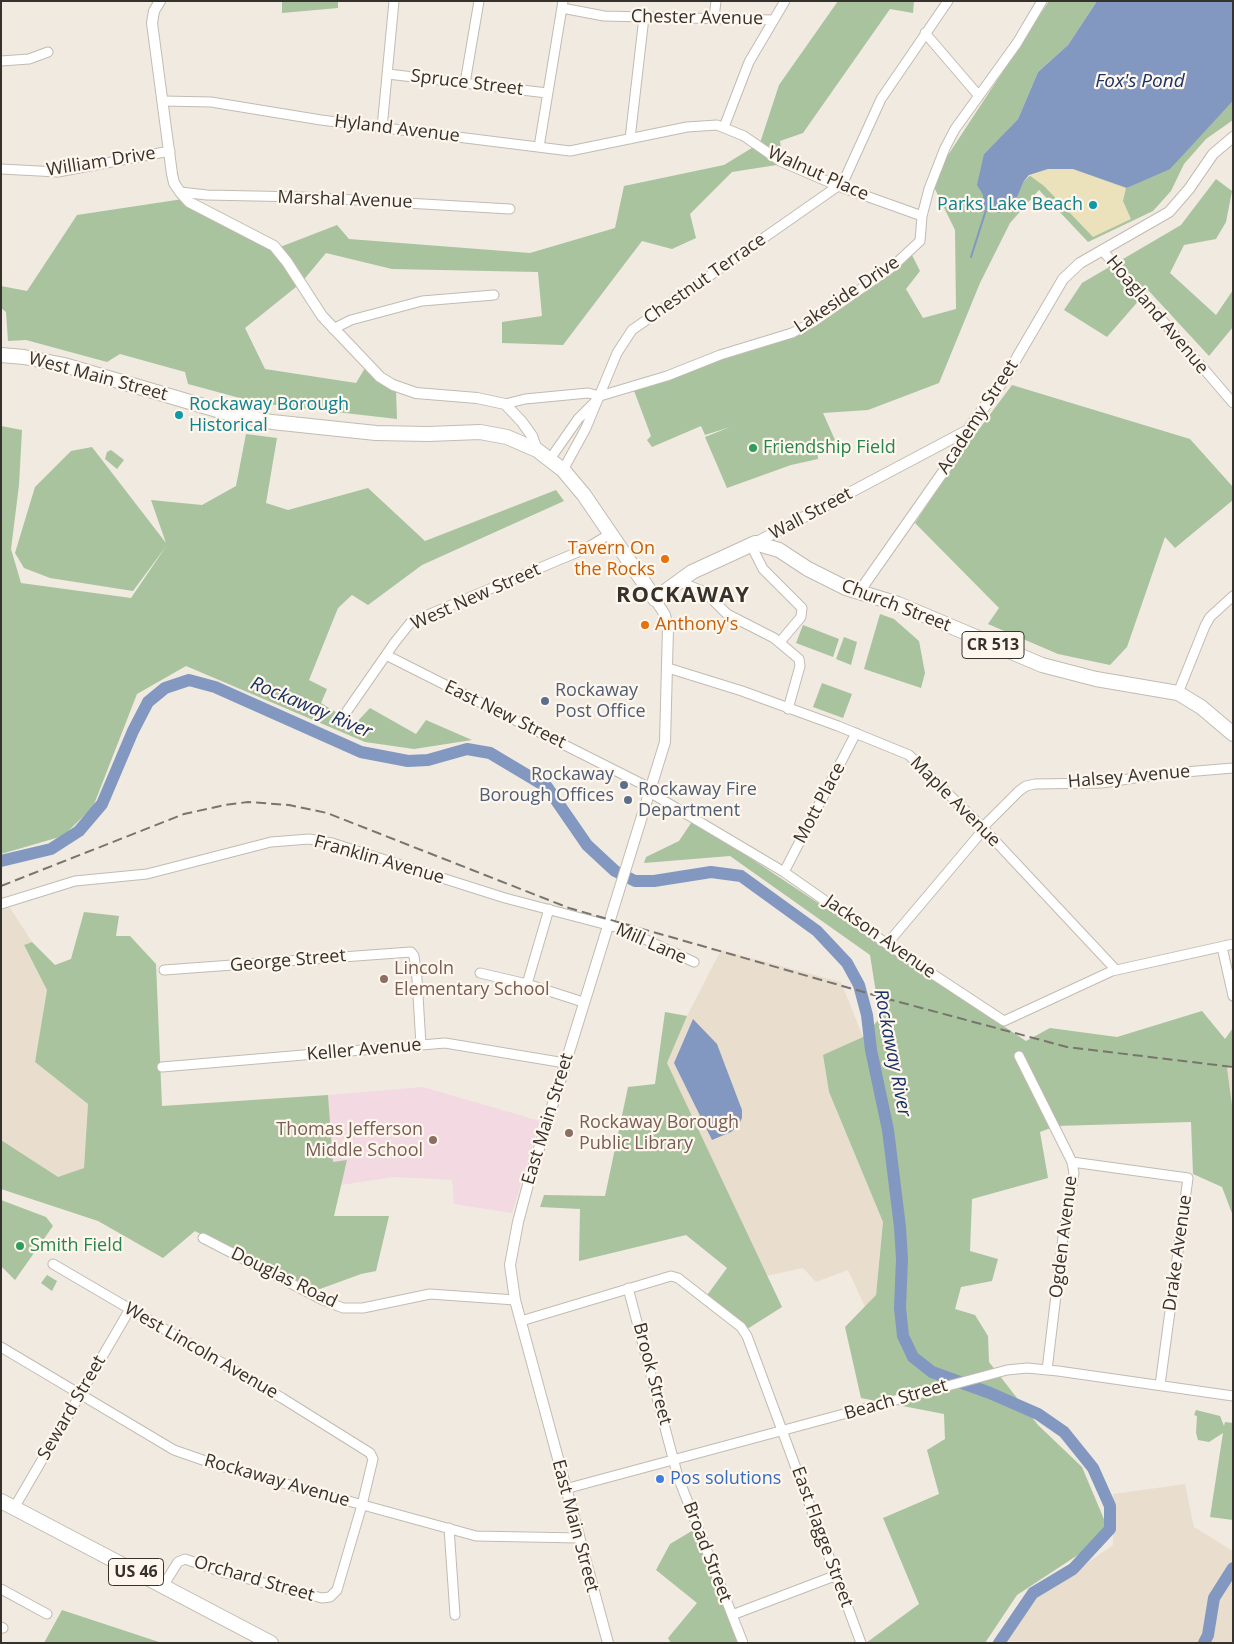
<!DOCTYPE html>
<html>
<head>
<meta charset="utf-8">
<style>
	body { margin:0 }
	#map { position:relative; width:1234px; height:1644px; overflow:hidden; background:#f1eae0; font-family:"Open Sans",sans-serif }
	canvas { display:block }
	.frame { position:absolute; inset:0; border:2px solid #35322e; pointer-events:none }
</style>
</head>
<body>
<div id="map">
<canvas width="1234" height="1644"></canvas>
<div class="frame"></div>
</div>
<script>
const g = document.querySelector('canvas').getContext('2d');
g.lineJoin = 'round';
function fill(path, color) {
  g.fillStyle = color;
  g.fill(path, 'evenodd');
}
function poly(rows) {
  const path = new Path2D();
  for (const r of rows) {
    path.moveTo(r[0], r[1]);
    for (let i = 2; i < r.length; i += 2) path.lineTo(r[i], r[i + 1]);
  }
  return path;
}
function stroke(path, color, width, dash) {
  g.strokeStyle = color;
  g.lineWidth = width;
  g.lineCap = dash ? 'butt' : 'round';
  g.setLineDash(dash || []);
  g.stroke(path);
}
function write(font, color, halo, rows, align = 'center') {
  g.font = font + ' "Open Sans",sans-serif';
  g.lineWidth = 4.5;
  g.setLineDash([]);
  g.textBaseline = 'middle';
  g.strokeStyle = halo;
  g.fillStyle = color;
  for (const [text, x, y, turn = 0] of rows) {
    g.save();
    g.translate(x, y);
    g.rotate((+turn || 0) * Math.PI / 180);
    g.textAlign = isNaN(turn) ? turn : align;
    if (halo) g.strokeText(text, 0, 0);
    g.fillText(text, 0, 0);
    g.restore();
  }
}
fill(poly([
	[1,894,32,942,24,945,47,990,35,1062,88,1104,84,1168,58,1178,1,1140],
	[721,950,841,982,863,1037,823,1056,829,1092,883,1222,876,1295,865,1307,848,1270,816,1282,803,1268,766,1276,667,1063,687,1016],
	[1233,1066,1233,1112,1227,1068],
	[1185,1484,1194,1527,1233,1551,1233,1643,1003,1641,1038,1597,1113,1545,1113,1494]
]), '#e9dece');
fill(poly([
	[423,1087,540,1121,512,1213,454,1204,452,1180,394,1177,341,1185,347,1161,333,1162,328,1095]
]), '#f3d9e1');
fill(poly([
	[282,1,338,1,338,8,282,13],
	[838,1,914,1,913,13,890,9,803,133,780,141,783,164,732,172,690,214,696,238,672,249,642,241,563,345,502,343,502,322,542,316,538,272,392,269,326,253,301,283,245,328,265,369,356,383,365,368,396,391,397,419,258,403,188,384,185,372,120,354,107,362,26,340,8,341,6,312,1,308,1,286,27,291,77,215,183,199,275,249,337,225,349,239,530,253,615,228,624,186,724,165,760,143,779,85],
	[1049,1,1097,1,1068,45,1038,72,1018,119,984,154,984,209,988,211,1016,200,1024,181,1034,172,1073,169,1127,188,1170,168,1233,101,1233,120,1206,139,1184,164,1171,191,1153,211,1088,242,1039,190,1010,223,980,283,939,383,868,410,823,413,835,440,817,449,818,459,791,465,727,488,705,437,730,427,705,435,701,426,652,447,647,440,651,436,633,388,775,340,912,255,920,271,906,289,923,318,956,309,955,230,931,181],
	[1216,179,1232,191,1226,222,1216,239,1184,245,1170,273,1216,315,1233,290,1233,327,1209,356,1148,290,1107,337,1064,310,1082,283,1181,225],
	[1012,385,1190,439,1233,487,1233,500,1175,548,1165,537,1127,647,1110,665,1058,654,988,624,999,608,915,523,962,452],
	[1,426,22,430,19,485,11,549,21,583,131,598,167,545,133,591,50,578,24,568,15,553,35,487,71,451,92,447,166,543,151,500,202,505,236,486,246,434,277,438,266,503,288,510,368,488,425,541,556,490,564,501,422,565,368,605,352,595,338,608,309,680,327,689,321,703,355,724,370,708,416,734,426,720,472,740,414,749,365,742,186,666,137,694,93,807,63,836,1,854],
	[111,450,124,460,117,469,105,459,107,452],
	[880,614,894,619,919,641,925,673,921,688,864,669],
	[803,625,839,639,833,657,796,643],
	[844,637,857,642,851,665,836,659],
	[822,683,852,694,843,718,813,707],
	[693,820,1026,1041,1050,1028,1117,1037,1202,1011,1225,1039,1233,1028,1233,1066,1227,1068,1233,1112,1233,1216,1222,1187,1193,1174,1191,1122,1056,1126,1040,1132,1048,1178,972,1199,970,1251,998,1259,992,1281,961,1287,955,1309,975,1315,988,1336,989,1362,1038,1425,1082,1467,1106,1524,1093,1545,1017,1595,985,1643,866,1643,919,1604,883,1518,939,1494,927,1450,945,1439,944,1414,861,1398,845,1327,876,1295,883,1222,829,1092,823,1055,863,1037,880,1018,870,955,730,856,644,863,646,857,679,841],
	[84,912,119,916,116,936,130,936,156,964,162,1106,328,1095,333,1162,347,1160,334,1216,389,1216,376,1271,361,1274,309,1293,195,1231,163,1258,98,1221,1,1189,1,1140,58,1177,84,1168,88,1104,35,1062,47,990,24,945,32,942,55,965,71,959],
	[665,1012,687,1016,667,1063,782,1307,744,1331,705,1298,727,1268,686,1235,579,1261,580,1209,540,1207,544,1195,605,1196,628,1087,655,1084],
	[1,1200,46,1217,53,1226,15,1280,1,1266],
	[47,1275,57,1281,52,1291,41,1283],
	[1196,1410,1220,1416,1224,1426,1225,1422,1233,1423,1233,1520,1210,1517,1223,1433,1209,1442,1198,1440,1196,1433,1197,1416,1194,1415],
	[695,1529,737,1640,742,1643,671,1643,668,1638,697,1603,656,1570,670,1544],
	[62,1610,162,1643,44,1643]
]), '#a8c39d');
fill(poly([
	[1048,169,1073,169,1126,188,1123,201,1131,219,1093,237,1044,186,1029,175,1034,172]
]), '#ebe2bc');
fill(poly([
	[1097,1,1233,1,1233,101,1170,169,1127,188,1073,169,1048,169,1029,175,1024,181,1016,200,1000,213,984,209,983,195,977,185,984,154,1018,119,1038,72,1068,45],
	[693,1019,717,1044,742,1110,742,1118,738,1126,731,1132,712,1140,674,1063]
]), '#8298c0');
stroke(poly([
	[971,257,986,210]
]), '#8298c0', 2);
stroke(poly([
	[1,861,51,849,79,831,102,804,133,731,148,702,165,688,189,680,215,687,361,752,408,761,428,760,467,749,490,753,547,787,587,845,615,871,635,881,654,881,711,872,741,876,817,931,847,963,859,985,867,1015,871,1050,888,1130,900,1227,902,1259,900,1308,903,1336,913,1357,932,1372,990,1393,1038,1414,1064,1432,1093,1468,1110,1506,1110,1529,1073,1569,1033,1593,999,1643],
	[1204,1643,1208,1635,1214,1598,1233,1568]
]), '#8298c0', 12);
const minor = poly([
	[562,8,604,16,773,20],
	[714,18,716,1],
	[925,33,979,96],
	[1,61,29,59,48,52],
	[388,74,547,93],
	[465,83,479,1],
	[163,101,211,102,321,120,570,151,687,127,717,125,744,136,780,161,838,186,922,216],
	[724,127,749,62,785,1],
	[382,128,394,1],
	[630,139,644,17],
	[539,147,563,1],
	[1,169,58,172,170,151],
	[841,187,881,99,948,1],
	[180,192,207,195,302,197,510,209],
	[1102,250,1233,403],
	[333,329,351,320,422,301,494,295],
	[505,404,525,399,588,393,600,396,667,376,720,355,792,333,813,322,891,268,920,241,922,216,929,189,945,148,955,129,1017,43,1042,1],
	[550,459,578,419,595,402],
	[563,470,586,428,617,353,632,330,838,186],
	[751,545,763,569,802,608,801,617,780,642],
	[680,582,705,592,727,614,774,638,799,659,800,666,788,709],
	[386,655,644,785,656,796,784,872,887,944,1004,1021,1112,971,1233,944],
	[668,668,742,691,838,726,909,755,984,829,1116,970],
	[1178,693,1205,626,1210,617,1233,596],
	[347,711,395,642,411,622,585,549,610,534],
	[983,827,1019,791,1026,786,1035,784,1102,783,1161,774,1233,768],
	[784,872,856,733],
	[1,904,75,881,147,874,271,842,309,839,332,843,505,898,623,929,694,962],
	[887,944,984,829],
	[1222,947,1233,996],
	[164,970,411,952,414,956,417,979,421,1045],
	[480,973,527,984,549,909],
	[527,984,583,1002],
	[1019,1056,1072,1162,1074,1173,1063,1237,1047,1370],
	[162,1067,445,1043,565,1063],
	[1072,1162,1188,1178,1160,1385],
	[203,1238,323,1300,343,1308,363,1308,430,1294,515,1300],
	[53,1264,282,1398,370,1453,373,1459,362,1505,337,1590,330,1597,322,1598,225,1573,185,1559,178,1562,163,1586],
	[628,1288,678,1477,743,1643],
	[521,1321,671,1276,678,1278,741,1327,747,1336,861,1643],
	[1,1347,174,1450,217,1465,476,1536,578,1538],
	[565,1489,1007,1370,1027,1368,1058,1371,1233,1396],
	[14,1508,130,1309],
	[449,1528,455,1615],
	[1,1589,47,1614],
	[732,1615,837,1575],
	[1,1627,3,1628]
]);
const tertiary = poly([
	[160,1,154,11,152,23,172,174,174,183,180,192,189,202,274,246,287,262,322,316,380,377,393,385,416,393,477,398,505,404,522,422,532,436,537,450],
	[755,543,968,430],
	[859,592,950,462,968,430,1005,378,1063,279,1080,263,1169,212,1189,189,1213,154,1233,137],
	[608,1643,515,1300,510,1265,518,1222,529,1181,665,742,668,628,665,615,655,599]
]);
const primary = poly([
	[1,355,24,357,64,365,224,412,272,422,376,433,428,434,480,432,507,437,537,450,563,470,584,495,655,599,692,572,755,543,779,550,808,569,846,588,898,604,1042,665,1096,679,1178,693,1201,707,1233,734],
	[1,1501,271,1643]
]);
stroke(minor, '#c2bbb2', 11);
stroke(tertiary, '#c2bbb2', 12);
stroke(primary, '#c2bbb2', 16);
stroke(minor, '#fff', 9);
stroke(tertiary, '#fff', 10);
stroke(primary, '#fff', 14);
stroke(poly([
	[1,886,184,814,225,805,248,802,289,805,327,813,569,908,888,999,1067,1047,1233,1067]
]), '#79746e', 2, [10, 5]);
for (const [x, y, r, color] of [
	[1093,205,5,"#0f9aa8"],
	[179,415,5,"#0f9aa8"],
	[753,448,5,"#2e9e5b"],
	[665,559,5,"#e8710a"],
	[645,625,5,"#e8710a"],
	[545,701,5,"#5c6f8a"],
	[624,785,5,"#5c6f8a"],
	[628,800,5,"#5c6f8a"],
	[384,979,5,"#8d6e63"],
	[569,1133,5,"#8d6e63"],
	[433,1140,5,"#8d6e63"],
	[20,1246,5,"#2e9e5b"],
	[660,1479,5,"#3f7fe0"]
]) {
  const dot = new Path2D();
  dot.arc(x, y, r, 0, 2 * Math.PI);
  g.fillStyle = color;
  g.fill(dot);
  stroke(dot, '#fff7ed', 2);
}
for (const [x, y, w] of [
	[993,645,62],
	[136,1572,55]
]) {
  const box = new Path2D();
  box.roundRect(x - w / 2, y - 13.5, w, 27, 4);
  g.fillStyle = '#fff7ed';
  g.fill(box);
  stroke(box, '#35322e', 1);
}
write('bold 16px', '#35322e', null, [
	["CR 513",993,645],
	["US 46",136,1572]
]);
write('18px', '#35322e', '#fff7ed', [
	["Chester Avenue",697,18,1],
	["Spruce Street",467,83,7],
	["Hyland Avenue",397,129,7],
	["William Drive",101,162,-9],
	["Walnut Place",818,174,24],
	["Marshal Avenue",345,200,2],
	["Chestnut Terrace",705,279,-35],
	["Lakeside Drive",847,295,-34],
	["Hoagland Avenue",1157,315,50],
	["West Main Street",98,377,15],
	["Academy Street",978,417,-57],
	["Wall Street",811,514,-28],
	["West New Street",476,597,-24],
	["Church Street",896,606,21],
	["East New Street",505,715,26],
	["Halsey Avenue",1129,777,-5],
	["Maple Avenue",955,802,45],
	["Mott Place",820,803,-62],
	["Franklin Avenue",379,860,16],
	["Jackson Avenue",880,937,35],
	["Mill Lane",651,944,24],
	["George Street",288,961,-5],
	["Keller Avenue",364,1050,-5],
	["East Main Street",548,1119,-73],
	["Ogden Avenue",1064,1237,-83],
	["Drake Avenue",1178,1253,-82],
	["Douglas Road",284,1278,26],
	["West Lincoln Avenue",201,1351,30],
	["Brook Street",652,1374,75],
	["Beach Street",896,1400,-16],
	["Seward Street",72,1408,-60],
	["Rockaway Avenue",277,1481,16],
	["East Main Street",575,1526,75],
	["East Flagge Street",822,1537,70],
	["Broad Street",707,1552,69],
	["Orchard Street",254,1579,16]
]);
write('18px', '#0d838f', '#fff7ed', [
	["Parks Lake Beach",1083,205],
	["Rockaway Borough",189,405,"left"],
	["Historical",189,426,"left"]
], 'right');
write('18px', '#27864d', '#fff7ed', [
	["Friendship Field",763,448],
	["Smith Field",30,1246]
], 'left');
write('18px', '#c56008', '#fff7ed', [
	["Tavern On",655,549],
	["the Rocks",655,570],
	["Anthony's",655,625,"left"]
], 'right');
write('18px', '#4e5e75', '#fff7ed', [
	["Rockaway",555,691],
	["Post Office",555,712],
	["Rockaway",614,775,"right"],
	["Borough Offices",614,796,"right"],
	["Rockaway Fire",638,790],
	["Department",638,811]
], 'left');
write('18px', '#785e54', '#fff7ed', [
	["Lincoln",394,969],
	["Elementary School",394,990],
	["Rockaway Borough",579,1123],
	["Public Library",579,1144],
	["Thomas Jefferson",423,1130,"right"],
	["Middle School",423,1151,"right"]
], 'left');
write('18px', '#366cbe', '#fff7ed', [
	["Pos solutions",670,1479]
], 'left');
write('italic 19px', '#193265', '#fff7ed', [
	["Fox's Pond",1140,82],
	["Rockaway River",311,708,23],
	["Rockaway River",892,1053,79]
]);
g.letterSpacing = '1px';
write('bold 22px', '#35322e', '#fff7ed', [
	["ROCKAWAY",683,596]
]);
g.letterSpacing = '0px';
</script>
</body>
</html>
